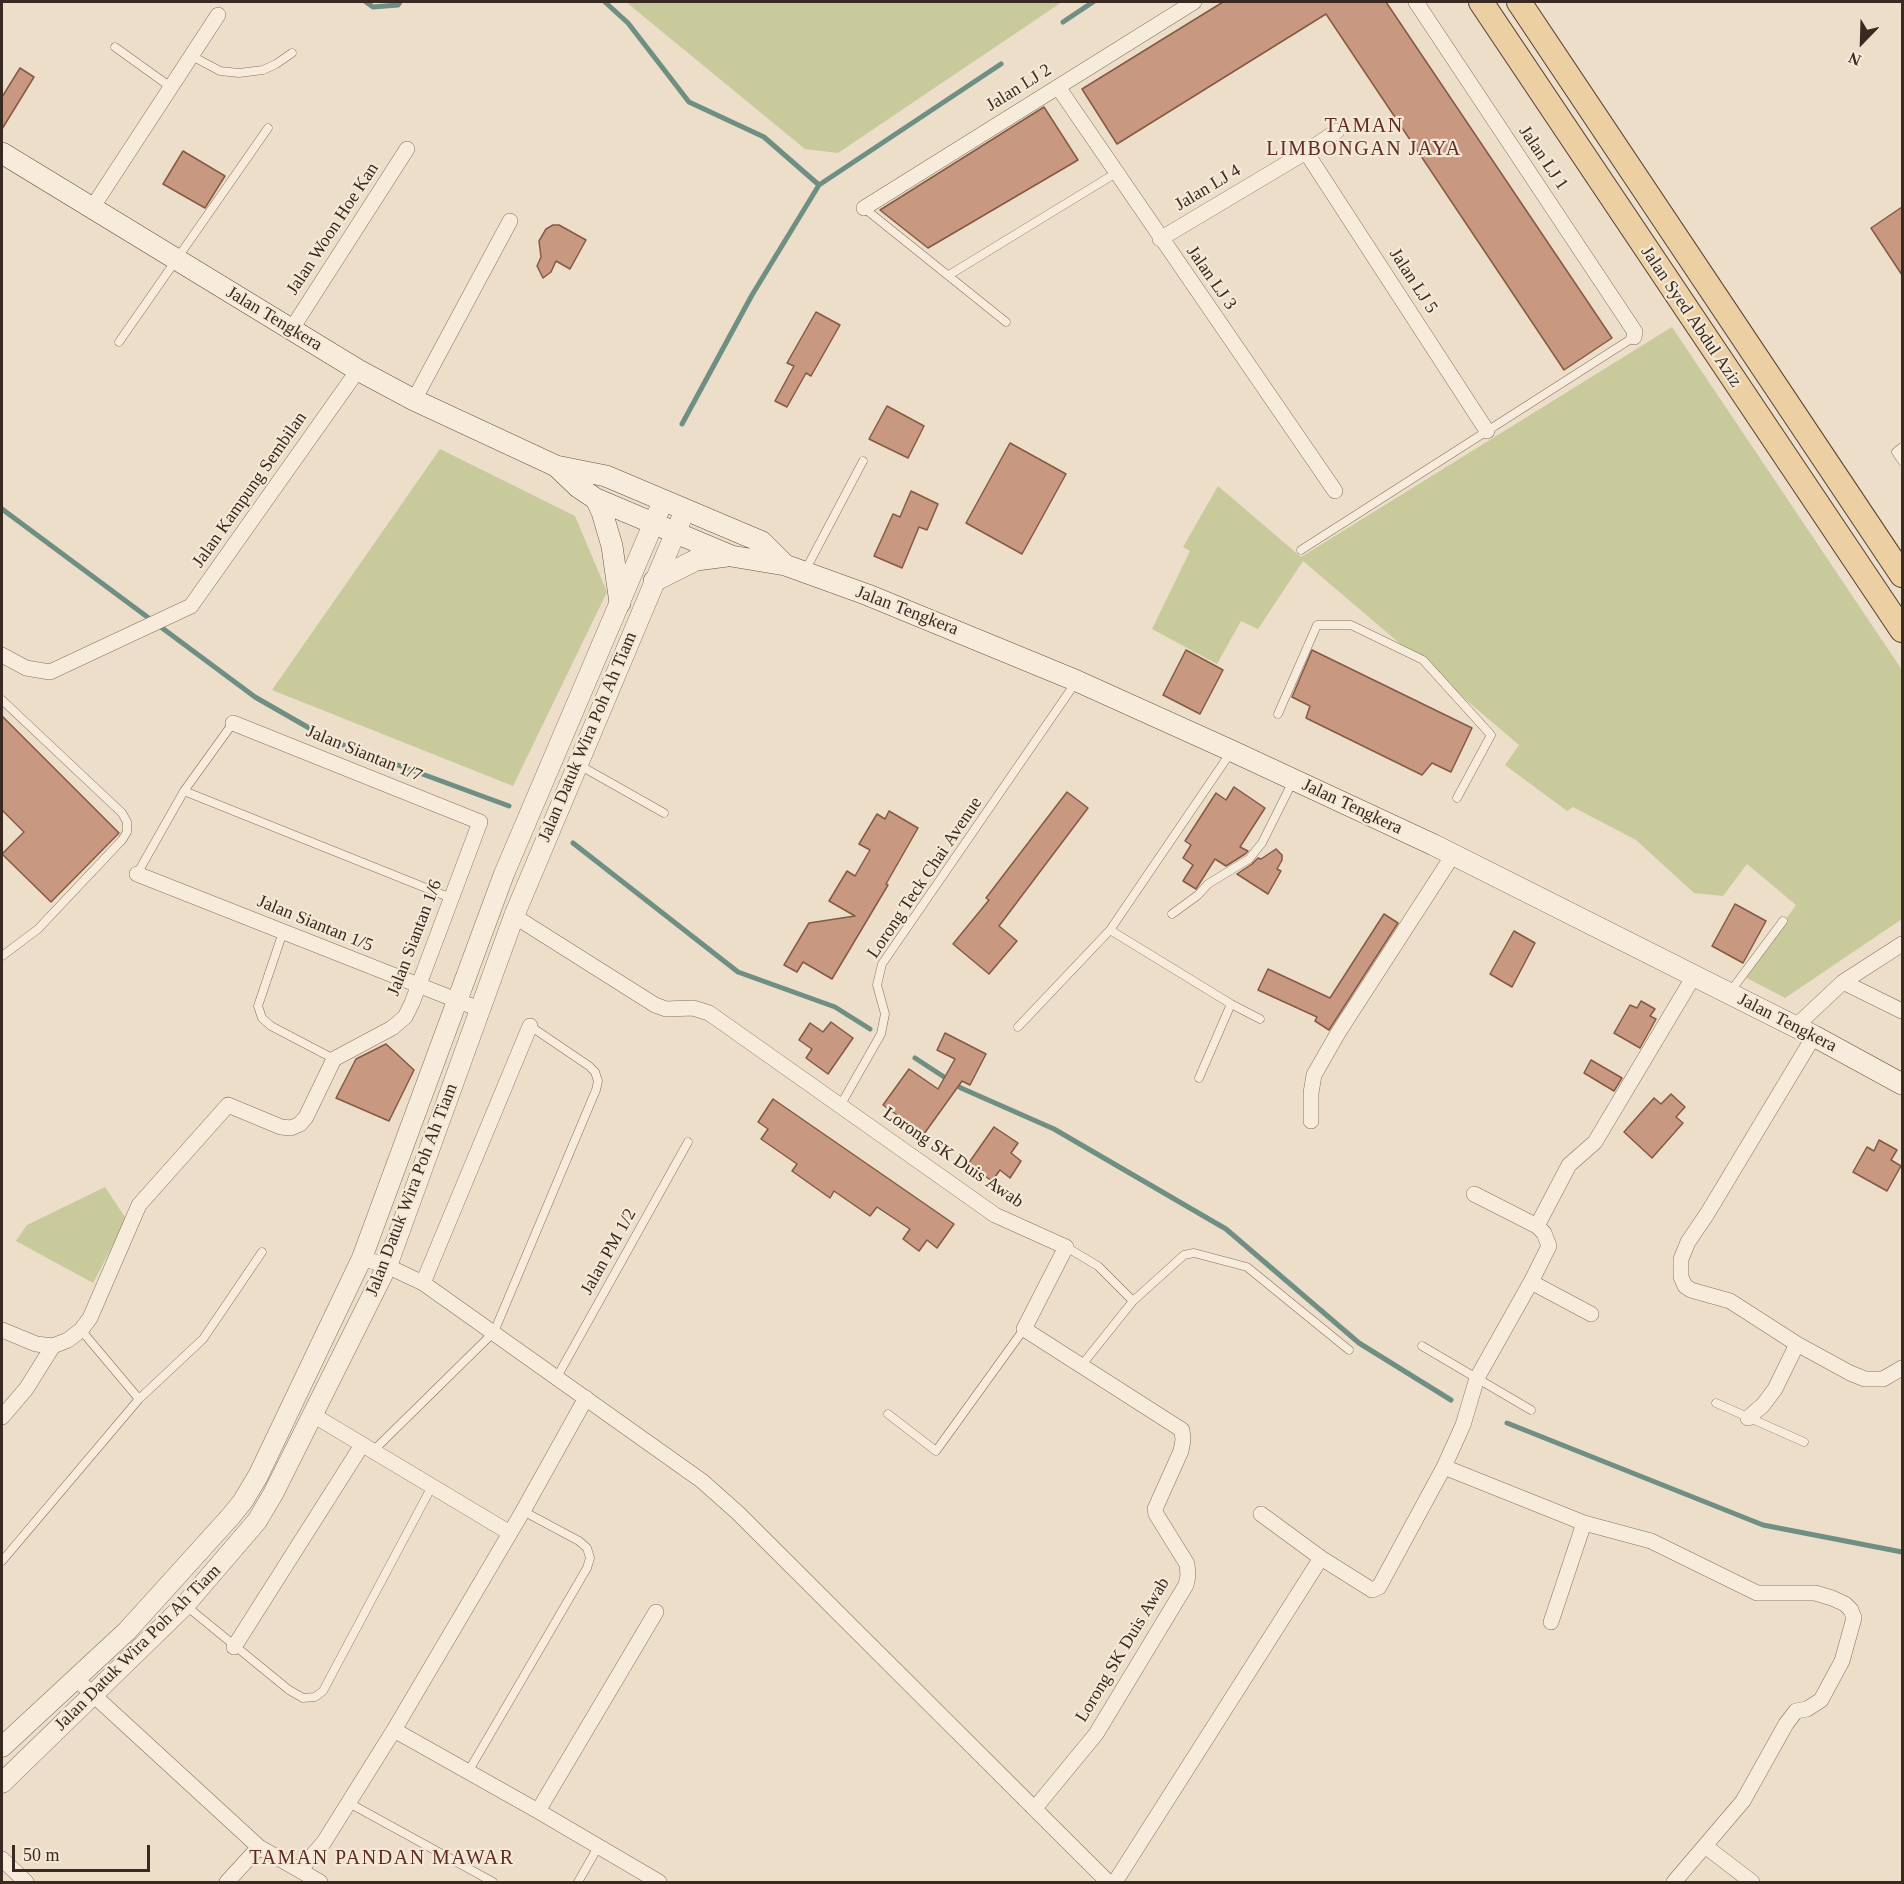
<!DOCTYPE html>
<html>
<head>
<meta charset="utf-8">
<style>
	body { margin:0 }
	#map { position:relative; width:1904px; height:1884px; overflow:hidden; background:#ecdec8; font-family:"Times New Roman",serif }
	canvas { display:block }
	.frame { position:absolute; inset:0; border:3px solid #382a20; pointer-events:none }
	.north { position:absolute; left:1832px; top:12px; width:60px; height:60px; -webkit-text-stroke:4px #f4e9d7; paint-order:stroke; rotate:203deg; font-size:16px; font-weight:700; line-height:24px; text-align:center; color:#382a20 }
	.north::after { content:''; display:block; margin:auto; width:21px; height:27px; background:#382a20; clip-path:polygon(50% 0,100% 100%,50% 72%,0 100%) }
	.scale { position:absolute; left:12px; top:1845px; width:138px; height:27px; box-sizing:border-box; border:3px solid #382a20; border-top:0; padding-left:8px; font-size:18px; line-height:21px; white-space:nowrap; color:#382a20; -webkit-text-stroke:4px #f4e9d7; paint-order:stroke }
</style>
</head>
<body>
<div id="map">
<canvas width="1904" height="1884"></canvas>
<div class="frame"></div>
<div class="north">N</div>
<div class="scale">50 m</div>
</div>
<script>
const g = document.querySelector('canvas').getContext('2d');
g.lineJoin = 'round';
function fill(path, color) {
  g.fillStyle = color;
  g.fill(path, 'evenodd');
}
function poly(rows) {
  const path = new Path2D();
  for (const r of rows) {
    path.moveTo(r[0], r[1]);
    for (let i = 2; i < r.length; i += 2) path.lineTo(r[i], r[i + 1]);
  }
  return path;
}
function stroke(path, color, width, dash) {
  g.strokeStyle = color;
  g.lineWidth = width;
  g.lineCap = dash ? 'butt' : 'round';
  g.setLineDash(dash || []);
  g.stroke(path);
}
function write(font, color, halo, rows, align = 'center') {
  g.font = font + ' "Times New Roman",serif';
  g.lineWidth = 4.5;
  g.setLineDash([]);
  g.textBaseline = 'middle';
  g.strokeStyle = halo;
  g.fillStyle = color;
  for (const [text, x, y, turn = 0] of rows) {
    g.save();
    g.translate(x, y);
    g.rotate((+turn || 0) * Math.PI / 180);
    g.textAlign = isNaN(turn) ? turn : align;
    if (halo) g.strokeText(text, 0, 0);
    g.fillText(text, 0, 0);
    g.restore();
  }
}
fill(poly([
	[626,2,1062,2,838,153,805,149],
	[1672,327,1902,670,1902,919,1785,998,1745,977,1796,905,1747,864,1723,896,1694,893,1636,840,1573,807,1567,811,1505,765,1519,745,1303,561,1258,629,1241,621,1217,664,1152,629,1190,551,1183,547,1218,486,1301,557],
	[440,449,575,516,607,592,513,786,272,690],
	[105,1187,125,1217,123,1226,93,1283,16,1241,27,1225]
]), '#c8ca9c');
stroke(poly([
	[366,2,373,7,398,5,400,2],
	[605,2,628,23,689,102,764,137,819,185],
	[1063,22,1093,2],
	[682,424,752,295,819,185,1001,64],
	[2,509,255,697,330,740,509,806],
	[573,843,738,972,835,1007,870,1029],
	[915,1058,961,1088,1054,1129,1226,1229,1359,1343,1451,1400],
	[1507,1423,1763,1525,1902,1552]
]), '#6f8e84', 5);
const building = poly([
	[1223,2,1386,2,1612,338,1564,370,1326,14,1117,144,1082,89,1223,2],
	[20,68,34,77,2,129,2,97,20,68],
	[1044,107,1078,160,928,248,880,210,1044,107],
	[183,151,225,176,205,208,163,184,183,151],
	[1902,207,1902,275,1871,228,1902,207],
	[553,225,559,225,586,240,570,269,556,261,551,272,543,278,537,266,541,257,539,241,546,229,553,225],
	[816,312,840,325,811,376,806,373,787,407,775,401,794,366,787,363,816,312],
	[887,406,924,426,908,458,869,439,887,406],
	[1010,443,1066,474,1022,554,966,523,1010,443],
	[911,491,938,504,927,530,919,527,902,568,874,556,893,514,900,517,911,491],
	[1186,650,1223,670,1200,714,1163,695,1186,650],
	[1312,650,1472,728,1451,772,1432,763,1422,775,1306,718,1310,706,1292,697,1312,650],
	[2,716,119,833,51,902,2,854,24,832,2,810,2,716],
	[1234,787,1265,808,1240,847,1248,851,1245,854,1226,866,1215,859,1196,889,1183,881,1193,865,1183,858,1191,845,1185,841,1216,793,1226,800,1234,787],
	[1067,792,1088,808,999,926,1017,941,989,974,953,944,989,900,986,898,1067,792],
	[889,811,918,828,886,884,888,885,832,979,803,962,797,972,784,965,809,923,855,916,829,901,847,871,855,876,870,850,859,844,877,814,885,819,889,811],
	[1276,849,1282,855,1282,860,1277,869,1281,871,1268,894,1237,874,1252,864,1258,858,1261,859,1276,849],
	[1735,904,1766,921,1743,963,1712,946,1735,904],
	[1384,914,1398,923,1329,1030,1315,1021,1317,1017,1258,990,1268,969,1330,998,1384,914],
	[1514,931,1535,943,1512,987,1490,974,1514,931],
	[1641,1001,1655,1009,1650,1016,1656,1019,1640,1048,1614,1033,1630,1005,1637,1008,1641,1001],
	[831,1022,853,1038,828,1074,806,1058,812,1049,799,1040,810,1023,823,1032,831,1022],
	[945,1033,986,1054,970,1085,962,1081,924,1134,883,1105,909,1069,938,1089,955,1059,937,1050,945,1033],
	[386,1044,414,1070,389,1121,336,1098,356,1059,386,1044],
	[1591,1060,1622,1078,1614,1091,1584,1073,1591,1060],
	[1671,1094,1685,1107,1676,1117,1683,1123,1652,1158,1624,1132,1654,1098,1661,1104,1671,1094],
	[773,1099,954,1224,937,1248,927,1240,919,1251,903,1239,910,1229,877,1207,870,1216,834,1191,830,1198,792,1171,797,1164,761,1139,768,1129,758,1122,773,1099],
	[994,1127,1018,1143,1011,1153,1021,1161,1010,1178,1000,1170,992,1181,968,1164,994,1127],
	[1879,1140,1897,1150,1891,1160,1901,1166,1887,1191,1853,1172,1867,1147,1874,1151,1879,1140]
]);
fill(building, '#c89880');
stroke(building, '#855945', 1.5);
const service = poly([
	[115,47,172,88],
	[192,56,220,71,239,73,263,70,276,64,292,53],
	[864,208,1006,322],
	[949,275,1116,173],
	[119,342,268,128],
	[1902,447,1896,452,1902,461],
	[1301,550,1634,337],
	[805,571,863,461],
	[2,700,122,813,127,822,127,832,122,840,38,929,2,956],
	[1278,714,1317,625,1351,625,1423,660,1491,735,1457,798],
	[579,765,664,813],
	[184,791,451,898],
	[137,874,184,791,233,723],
	[1172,914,1198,895,1208,884,1249,859,1262,843,1293,781],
	[1110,930,1231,1004,1260,1019],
	[283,932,258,1006,262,1018,271,1026,334,1059],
	[1730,992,1783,921],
	[1018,1027,1110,930,1231,752],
	[1199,1078,1231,1004],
	[840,1106,881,1034,885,1014,877,985,882,964,1076,682],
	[1066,1247,1098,1266,1133,1301,1184,1255,1194,1253,1247,1267,1349,1350],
	[1422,1346,1531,1410],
	[1081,1366,1133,1301],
	[557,1377,688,1142],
	[139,1399,203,1339,262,1252],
	[1716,1403,1804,1442],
	[888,1414,936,1451,1024,1329],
	[372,1452,494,1332,596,1090,598,1081,595,1072,589,1066,530,1026],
	[2,1561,139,1399,81,1330],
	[185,1605,289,1690,303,1698,315,1697,323,1691,431,1488],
	[468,1772,587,1568,590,1558,587,1548,579,1541,523,1511],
	[349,1803,493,1882],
	[578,1882,598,1847]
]);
const minor = poly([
	[1416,2,1635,332,1634,337],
	[1058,87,1335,491],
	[1306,152,1487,431],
	[92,208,218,15],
	[864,208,1194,2],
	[1160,239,1306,152,1337,131],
	[291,330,407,149],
	[414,400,510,221],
	[2,655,26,668,50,672,191,606,358,370],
	[137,874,479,1009],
	[514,916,655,1005,666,1009,693,1008,709,1013,995,1215,1066,1247,1024,1329,1182,1430,1183,1440,1181,1451,1155,1509,1156,1514,1187,1564,1188,1576,1186,1585,1096,1734,1035,1808],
	[1843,982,1902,1011],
	[1795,1027,1843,982,1902,944],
	[1311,1121,1311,1093,1314,1075,1338,1033,1453,855],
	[1537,1226,1569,1165,1595,1142,1694,976],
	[362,1258,387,1266,423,1283,702,1481,738,1513,1108,1882],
	[1531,1282,1591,1314],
	[423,1283,530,1026],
	[2,1330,36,1344,53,1346],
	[1797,1344,1730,1301,1691,1290,1685,1286,1681,1277,1681,1259,1688,1242,1707,1214,1814,1036],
	[313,1415,510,1533],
	[2,1417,26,1389,53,1346,68,1340,81,1330,90,1318,139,1205,228,1105,281,1127,291,1128,300,1124,306,1117,334,1059,392,1028,405,1017,412,1003,480,822,233,723],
	[1748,1418,1763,1405,1775,1389,1797,1344,1850,1373,1865,1379,1883,1379,1902,1368],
	[1444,1467,1584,1523,1651,1541,1757,1593,1815,1593,1832,1598,1845,1604,1851,1610,1854,1618,1842,1661,1821,1700,1807,1709,1796,1711,1786,1724,1743,1801,1674,1882],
	[1261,1514,1321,1558,1372,1590,1379,1587,1444,1467,1463,1425,1477,1378,1531,1282,1549,1246,1544,1233,1537,1226,1474,1194],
	[1551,1622,1584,1523],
	[234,1647,362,1445],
	[76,1679,259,1847,320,1882],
	[394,1730,538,1811,659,1882],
	[538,1811,656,1612],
	[1705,1846,1752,1882],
	[2,1859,26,1882],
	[300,1870,324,1842,394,1730,523,1511,586,1398],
	[227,1882,259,1847],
	[1115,1882,1321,1558]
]);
const tertiary = poly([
	[2,1747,127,1631,231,1516,243,1501,258,1476,362,1258,504,874,663,501],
	[2,1783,185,1605,257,1521,273,1494,387,1266,514,916,685,510]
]);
const secondary = poly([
	[2,153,358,370,414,400,556,466,606,476,762,542,785,565],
	[556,466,578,487,596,499,674,532,731,556,785,565,868,595,1077,681,1232,751,1434,845,1814,1036,1902,1084],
	[596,499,602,512,612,546,620,603],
	[654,581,696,560,727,556]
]);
const primary = poly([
	[1481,2,1902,630],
	[1519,2,1902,575]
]);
stroke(service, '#87705e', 9);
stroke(minor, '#87705e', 16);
stroke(tertiary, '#87705e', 21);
stroke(secondary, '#695241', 22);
stroke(primary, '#553f32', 26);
stroke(service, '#f7ecdb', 8);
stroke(minor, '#f7ecdb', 15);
stroke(tertiary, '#f7ecdb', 20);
stroke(secondary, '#f7ecdb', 21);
stroke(primary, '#eccfa2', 24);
write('18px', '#382a20', '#f4e9d7', [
	["Jalan LJ 2",1019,88,-32],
	["Jalan LJ 1",1543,158,56],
	["Jalan LJ 4",1208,188,-31],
	["Jalan Woon Hoe Kan",333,229,-57],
	["Jalan LJ 3",1211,278,55],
	["Jalan LJ 5",1413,281,57],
	["Jalan Syed Abdul Aziz",1691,317,56],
	["Jalan Tengkera",274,319,31],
	["Jalan Kampung Sembilan",250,490,-55],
	["Jalan Tengkera",907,611,21],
	["Jalan Datuk Wira Poh Ah Tiam",588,737,-67],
	["Jalan Siantan 1/7",364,754,22],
	["Jalan Tengkera",1352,807,25],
	["Lorong Teck Chai Avenue",925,878,-56],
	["Jalan Siantan 1/5",315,924,22],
	["Jalan Siantan 1/6",415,938,-69],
	["Jalan Tengkera",1787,1023,27],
	["Lorong SK Duis Awab",953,1158,34],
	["Jalan Datuk Wira Poh Ah Tiam",412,1190,-69],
	["Jalan PM 1/2",609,1252,-61],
	["Jalan Datuk Wira Poh Ah Tiam",138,1648,-45],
	["Lorong SK Duis Awab",1123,1650,-59]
]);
g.letterSpacing = '1.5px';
write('20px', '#622b22', '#f4e9d7', [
	["TAMAN",1364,127],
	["LIMBONGAN JAYA",1364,150],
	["TAMAN PANDAN MAWAR",382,1859]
]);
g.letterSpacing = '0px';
</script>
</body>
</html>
